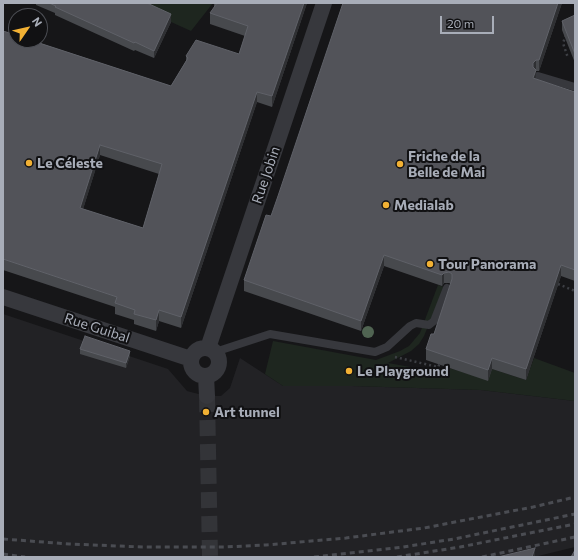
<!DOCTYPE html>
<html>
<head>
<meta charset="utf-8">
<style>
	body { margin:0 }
	#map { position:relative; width:578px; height:560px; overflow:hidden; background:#161618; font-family:Commissioner,sans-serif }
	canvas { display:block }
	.frame { position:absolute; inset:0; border:4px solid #a8adb8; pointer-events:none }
	.north { position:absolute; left:8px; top:8px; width:40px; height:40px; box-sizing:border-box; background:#111113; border:1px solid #4d4f55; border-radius:50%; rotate:56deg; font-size:11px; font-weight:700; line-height:16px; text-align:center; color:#a8adb8 }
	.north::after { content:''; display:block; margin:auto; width:14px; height:18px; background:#f2b134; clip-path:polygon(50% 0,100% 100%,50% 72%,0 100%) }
	.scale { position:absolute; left:440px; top:16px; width:54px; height:18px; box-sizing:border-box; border:2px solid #a8adb8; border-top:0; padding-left:5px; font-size:12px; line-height:14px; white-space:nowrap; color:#a8adb8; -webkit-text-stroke:3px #111113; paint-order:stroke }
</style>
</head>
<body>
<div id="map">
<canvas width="578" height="560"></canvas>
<div class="frame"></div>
<div class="north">N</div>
<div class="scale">20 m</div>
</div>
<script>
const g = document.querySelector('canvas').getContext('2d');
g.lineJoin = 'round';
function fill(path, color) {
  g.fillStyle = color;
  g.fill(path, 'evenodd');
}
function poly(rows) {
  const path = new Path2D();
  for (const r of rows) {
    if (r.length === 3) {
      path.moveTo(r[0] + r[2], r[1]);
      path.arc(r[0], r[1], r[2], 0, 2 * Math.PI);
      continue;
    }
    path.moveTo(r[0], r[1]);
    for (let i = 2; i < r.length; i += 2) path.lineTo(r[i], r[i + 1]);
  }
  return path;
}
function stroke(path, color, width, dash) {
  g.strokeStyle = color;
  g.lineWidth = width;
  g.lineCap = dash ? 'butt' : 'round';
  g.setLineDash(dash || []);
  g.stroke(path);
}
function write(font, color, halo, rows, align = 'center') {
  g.font = font + ' Commissioner,sans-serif';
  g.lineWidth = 4;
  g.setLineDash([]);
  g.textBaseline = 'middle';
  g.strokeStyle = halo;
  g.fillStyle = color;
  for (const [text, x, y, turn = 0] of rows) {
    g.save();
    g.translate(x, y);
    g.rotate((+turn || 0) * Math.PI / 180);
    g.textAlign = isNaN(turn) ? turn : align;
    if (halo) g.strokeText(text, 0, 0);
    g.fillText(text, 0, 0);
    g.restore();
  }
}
fill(poly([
	[3,314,168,369,187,391,206,396,221,396,230,388,240,358,283,386,352,386,481,390,575,401,575,547,534,557,3,557]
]), '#222225');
fill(poly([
	[129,3,213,3,191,31],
	[438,285,444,287,424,336,419,344,411,351,388,363,444,373,446,367,488,380,492,369,526,380,534,358,575,373,575,401,481,390,352,386,283,386,265,374,273,341,376,360,400,351,409,346,420,333]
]), '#1e261f');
stroke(poly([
	[207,396,210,557]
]), '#333438', 16, [16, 8]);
stroke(poly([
	[566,35,563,43,568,58],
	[558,284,575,291],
	[395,357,438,367,440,363]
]), '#3d3f44', 2.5, [2, 3]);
stroke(poly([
	[538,76,575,87],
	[215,352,270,334,375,352,387,347,410,326,416,323,429,325,434,321,447,288]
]), '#37383d', 8);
stroke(poly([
	[3,297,191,359],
	[205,362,14],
	[208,348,324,3],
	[206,376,207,396]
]), '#37383d', 16);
stroke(poly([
	[3,539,69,544,143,547,225,547,266,545,346,538,424,528,533,507,575,497],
	[3,554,25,557],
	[314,557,403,547,454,539,575,514],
	[397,557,460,547,575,524],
	[482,557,575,537]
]), '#4a4c52', 3, [5, 4]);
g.fillStyle = '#506452';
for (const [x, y] of [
	[368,332]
]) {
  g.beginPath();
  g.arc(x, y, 6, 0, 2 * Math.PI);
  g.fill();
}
fill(poly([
	[36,3,150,3,149,5,171,22,154,58,135,50,134,51,55,15,55,13,36,5],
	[214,3,307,3,272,107,257,102,181,328,159,321,156,331,134,324,134,320,115,314,115,307,3,270,3,31,171,86,186,61,186,56,239,54,245,36,210,24,210,13,214,8],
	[100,155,159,174,143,228,83,209],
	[562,3,539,71,536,71,536,79,575,92,575,281,561,276,526,380,492,369,488,381,426,360,426,349,434,334,451,284,449,283,444,283,442,286,384,266,361,331,244,291,244,280,271,216],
	[575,15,575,63,562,30,562,21],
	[80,349,130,356,126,368,80,354]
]), '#47494d');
fill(poly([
	[304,3,307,3,272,107,272,96],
	[558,3,562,3,539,71,539,60],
	[171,14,171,22,154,58,154,51],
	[536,60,536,81,533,89,533,63],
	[257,92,257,102,181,328,181,317],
	[100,145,100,155,80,219,80,208],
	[384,255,384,266,361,331,361,321],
	[561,265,561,276,526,380,526,369],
	[444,273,444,283,442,286,442,275],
	[159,310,159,321,156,331,156,320],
	[130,351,130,356,126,368,126,363],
	[492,358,492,369,488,381,488,370],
	[535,548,535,557,532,557]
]), '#2f3033');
const building = poly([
	[49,3,147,3,171,14,154,51,135,42,134,43,55,7,56,6,49,3],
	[217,3,304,3,272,96,257,92,181,317,159,310,156,320,134,314,135,310,115,303,117,297,3,259,3,31,16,35,16,40,30,40,171,86,188,58,186,56,196,40,239,54,248,26,210,13,217,3],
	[100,145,162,164,143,228,80,208,100,145],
	[343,3,558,3,539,60,536,60,533,63,533,67,536,70,533,78,575,92,575,270,561,265,526,369,492,358,488,370,426,349,431,334,434,334,452,279,452,274,449,272,444,273,442,275,384,255,361,321,244,280,266,215,271,216,278,196,343,3],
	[575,15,575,54,562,21,575,15],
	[85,336,130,351,126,363,80,349,85,336],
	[535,548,532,557,498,557,535,548],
	[575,550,575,557,571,557,575,550]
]);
fill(building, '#525359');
stroke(building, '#5f6168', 1);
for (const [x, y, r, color] of [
	[29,163,4,"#f2b134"],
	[400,164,4,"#f2b134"],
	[386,205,4,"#f2b134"],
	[430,264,4,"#f2b134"],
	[349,371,4,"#f2b134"],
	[206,412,4,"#f2b134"]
]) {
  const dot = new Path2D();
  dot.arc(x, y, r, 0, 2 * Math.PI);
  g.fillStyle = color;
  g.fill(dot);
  stroke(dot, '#111113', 1.5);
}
write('bold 14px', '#a8adb8', '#111113', [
	["Friche de la",408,156],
	["Belle de Mai",408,172],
	["Le Céleste",37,163],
	["Medialab",394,205],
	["Tour Panorama",438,264],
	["Le Playground",357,371],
	["Art tunnel",214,412]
], 'left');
write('14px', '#a8adb8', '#111113', [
	["Rue Jobin",266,175,-71],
	["Rue Guibal",97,328,18]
]);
</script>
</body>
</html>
